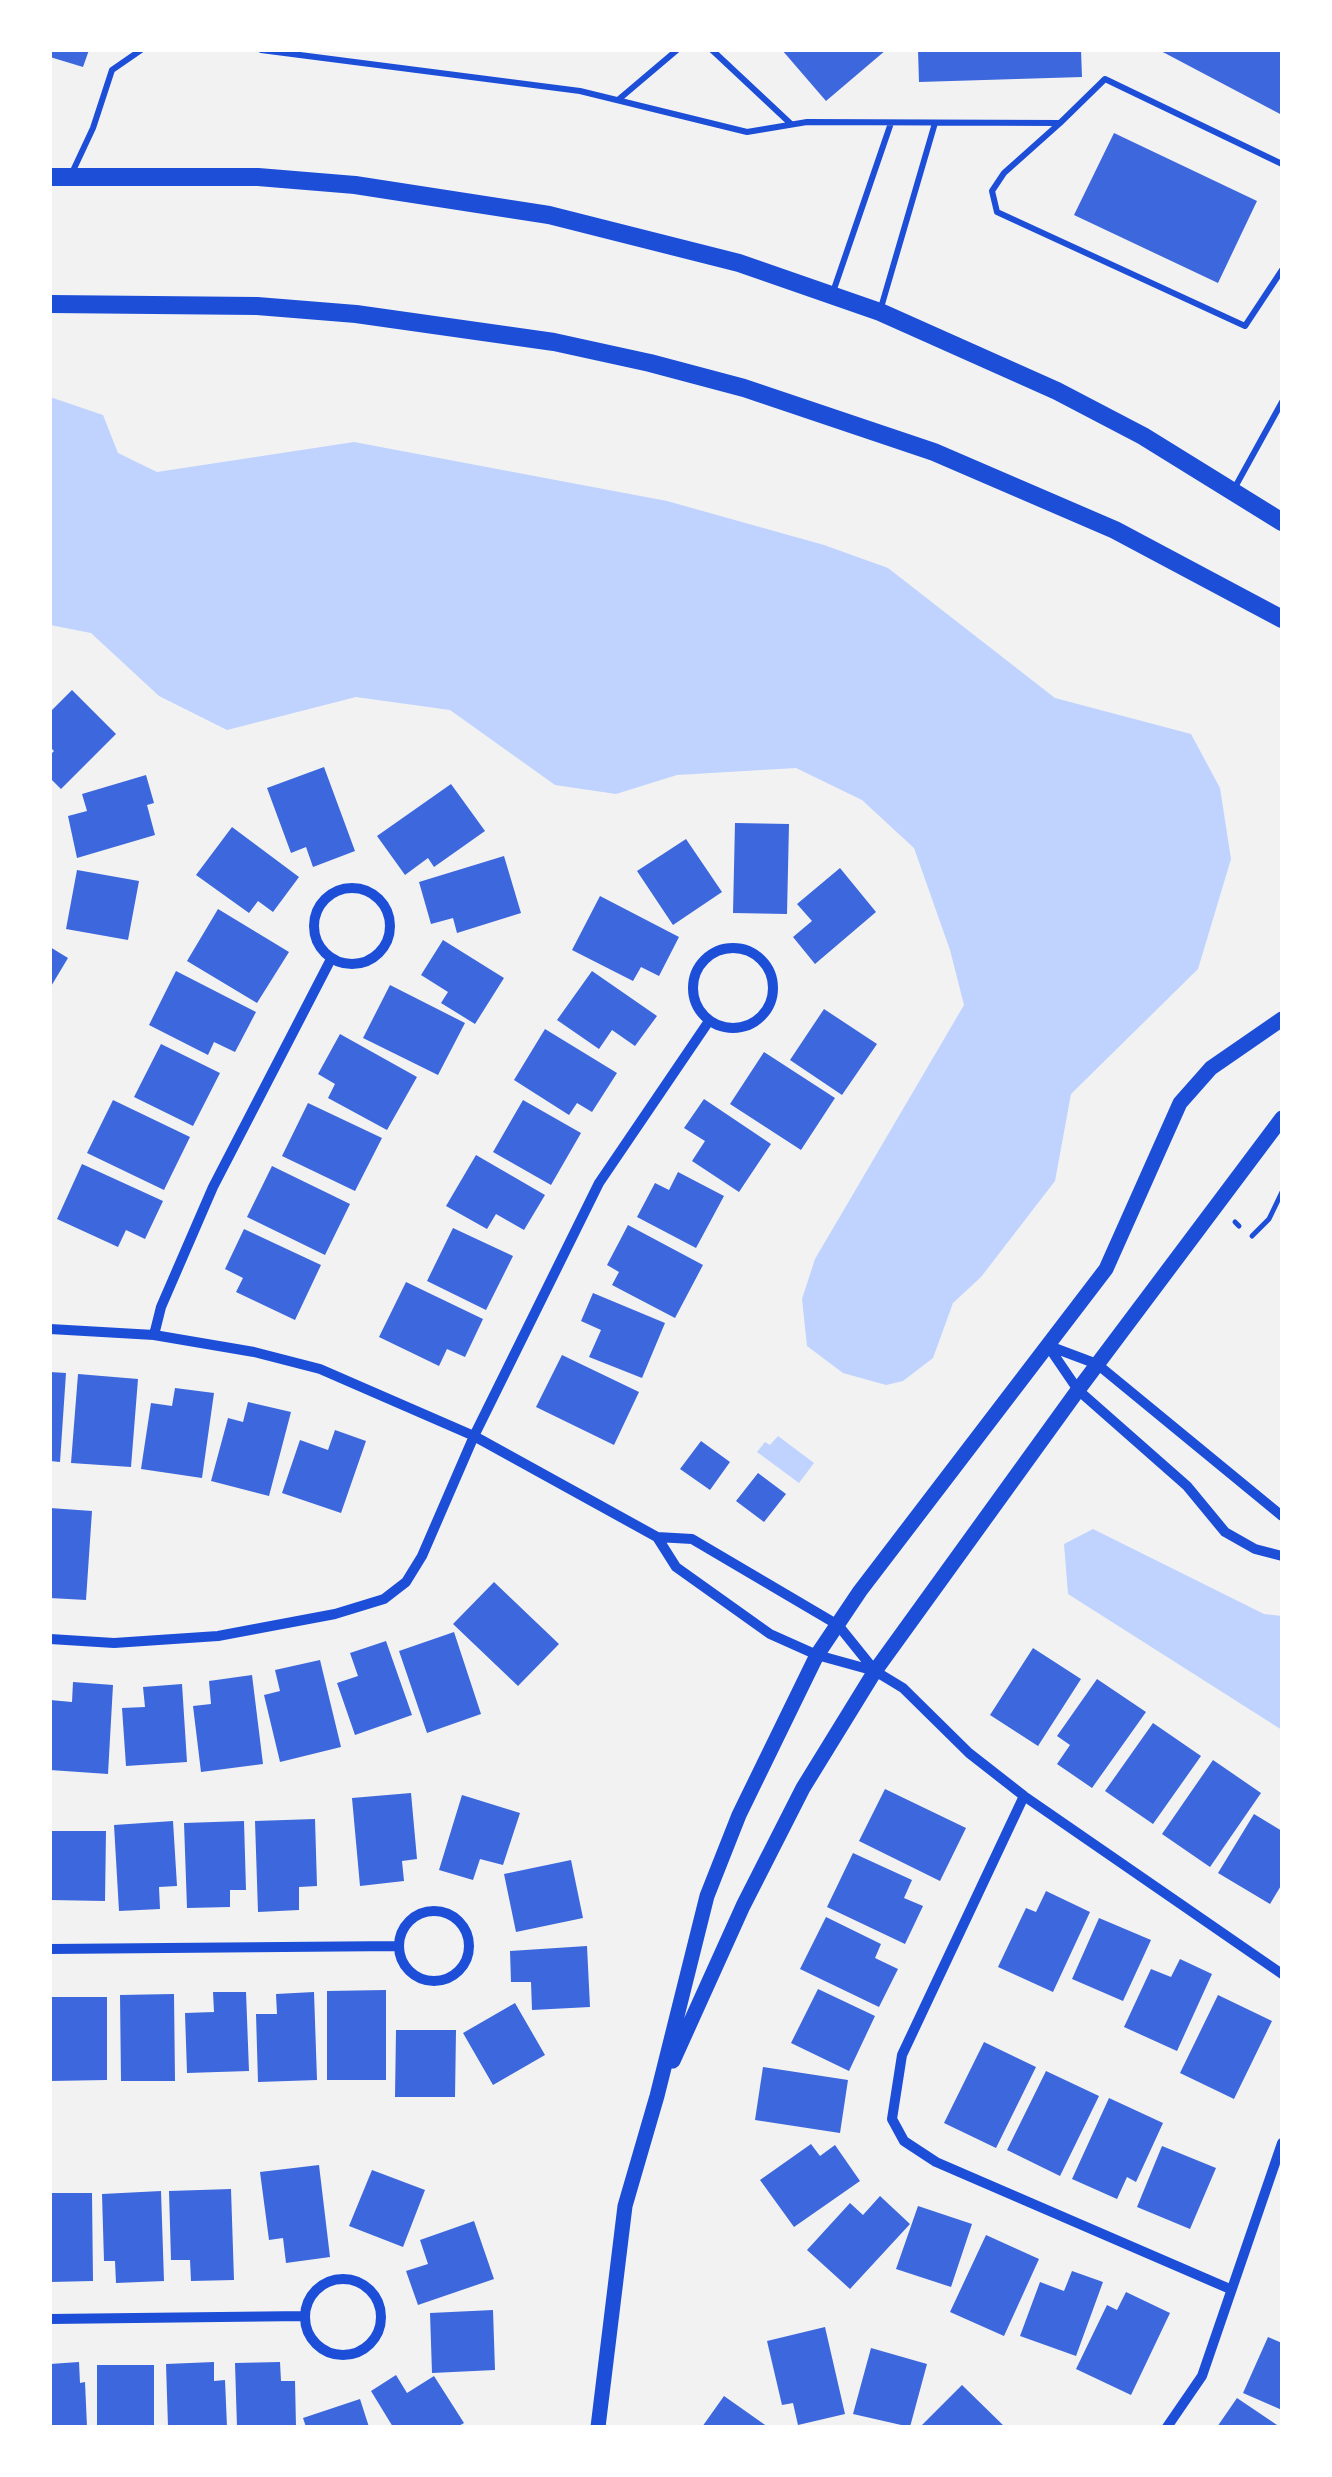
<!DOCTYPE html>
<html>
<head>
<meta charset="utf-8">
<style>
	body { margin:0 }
	#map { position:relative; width:1332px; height:2477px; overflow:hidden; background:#f2f2f2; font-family:Karla,sans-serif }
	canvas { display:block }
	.frame { position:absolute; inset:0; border:52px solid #fff; pointer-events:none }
</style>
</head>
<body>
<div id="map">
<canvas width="1332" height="2477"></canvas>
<div class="frame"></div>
</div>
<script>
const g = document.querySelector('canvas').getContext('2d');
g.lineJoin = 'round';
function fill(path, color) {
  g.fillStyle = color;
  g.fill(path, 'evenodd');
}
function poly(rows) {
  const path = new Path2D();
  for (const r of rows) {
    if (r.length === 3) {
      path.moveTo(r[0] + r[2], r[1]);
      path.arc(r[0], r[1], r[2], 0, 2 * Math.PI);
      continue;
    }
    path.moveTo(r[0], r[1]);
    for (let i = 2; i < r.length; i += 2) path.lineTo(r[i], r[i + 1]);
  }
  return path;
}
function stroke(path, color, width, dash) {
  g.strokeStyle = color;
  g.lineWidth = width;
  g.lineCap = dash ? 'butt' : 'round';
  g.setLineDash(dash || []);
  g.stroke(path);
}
fill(poly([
	[50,397,103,415,118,453,157,472,354,442,667,501,824,545,888,568,1055,698,1191,734,1220,788,1231,859,1198,969,1071,1094,1055,1181,981,1277,953,1303,933,1358,903,1381,886,1385,843,1373,807,1346,802,1299,815,1259,964,1005,950,950,914,848,862,800,796,768,677,775,616,794,555,785,450,710,356,697,227,730,159,696,91,633,50,625],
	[778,1436,814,1463,799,1483,757,1452,765,1442,770,1445],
	[1093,1529,1264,1614,1282,1616,1282,1730,1068,1594,1064,1544]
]), '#bfd3fe');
fill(poly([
	[50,50,89,50,83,67,50,57],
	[782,50,886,50,826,101],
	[918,50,1081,50,1082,77,919,82],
	[1159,50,1282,50,1282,115],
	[1114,133,1257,201,1218,283,1074,215],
	[72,690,116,734,61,789,50,778,50,755,54,751,50,747,50,712],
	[324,767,355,851,313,867,306,847,291,853,267,788],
	[146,775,154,803,147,805,155,835,77,858,68,816,87,811,82,794],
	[451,784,485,831,434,867,428,858,405,875,377,836],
	[735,823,789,824,787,914,733,913],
	[232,827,299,877,273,912,258,901,249,913,196,875],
	[686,839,722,892,673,925,637,871],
	[504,856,521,913,457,933,453,918,431,924,419,882],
	[840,868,876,912,815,964,793,937,812,921,797,904],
	[77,870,139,881,128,940,66,929],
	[600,896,679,937,659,976,641,967,633,981,572,950],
	[218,909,289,952,257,1003,187,961],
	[443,940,504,978,475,1024,441,1003,448,992,421,975],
	[50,947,68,958,50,988],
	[176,971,256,1012,235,1052,214,1042,208,1055,149,1025],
	[592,971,657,1016,635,1046,612,1030,599,1049,557,1020],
	[390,985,465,1023,438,1075,363,1038],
	[824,1009,877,1044,842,1095,790,1060],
	[545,1029,617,1073,592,1112,577,1103,569,1115,514,1080],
	[340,1034,417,1077,387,1130,328,1098,335,1084,318,1074],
	[161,1044,220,1073,193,1126,134,1097],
	[764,1052,835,1098,801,1150,730,1104],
	[704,1099,771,1144,739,1192,692,1161,705,1141,684,1128],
	[113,1100,190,1137,164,1190,87,1153],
	[523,1100,581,1133,551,1185,493,1152],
	[308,1103,382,1138,355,1191,282,1156],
	[476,1155,545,1195,524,1230,496,1214,487,1229,446,1206],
	[82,1164,163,1201,145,1239,126,1230,118,1247,57,1219],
	[272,1166,350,1204,325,1255,247,1217],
	[678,1172,724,1196,696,1248,637,1217,655,1183,669,1190],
	[628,1225,703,1265,675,1318,612,1285,619,1272,607,1265],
	[453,1228,513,1256,486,1310,427,1281],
	[244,1229,321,1265,295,1320,236,1292,243,1278,225,1269],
	[406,1282,483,1319,465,1357,447,1349,439,1366,379,1337],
	[593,1293,665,1323,642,1378,589,1357,601,1330,581,1321],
	[562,1355,639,1392,614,1445,536,1407],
	[50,1372,66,1373,60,1462,50,1461],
	[78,1374,138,1379,131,1467,71,1463],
	[175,1388,214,1393,202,1478,141,1469,151,1403,172,1406],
	[248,1402,291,1412,269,1496,211,1481,228,1418,243,1422],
	[335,1430,366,1441,341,1513,282,1493,300,1440,328,1450],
	[701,1441,730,1462,710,1490,680,1469],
	[758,1473,786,1494,764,1522,736,1501],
	[50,1508,92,1511,86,1600,50,1598],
	[494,1582,559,1644,518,1686,453,1624],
	[454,1632,481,1714,427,1733,399,1651],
	[386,1641,412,1715,355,1735,337,1683,358,1676,350,1653],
	[1033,1648,1081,1679,1038,1746,990,1715],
	[320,1660,341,1747,280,1762,264,1695,280,1691,275,1670],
	[252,1675,263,1764,201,1772,193,1706,211,1704,209,1681],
	[1097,1679,1146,1712,1092,1788,1057,1764,1070,1745,1057,1736],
	[73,1682,113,1685,108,1774,50,1770,50,1700,72,1702],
	[182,1684,187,1762,126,1766,122,1708,145,1707,143,1687],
	[1153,1723,1201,1756,1153,1824,1105,1791],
	[1213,1760,1261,1793,1210,1867,1162,1834],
	[885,1789,966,1828,940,1881,859,1841],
	[411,1793,417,1859,402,1861,404,1881,360,1886,352,1798],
	[462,1795,520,1813,503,1865,480,1859,473,1880,439,1870],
	[1254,1814,1282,1831,1282,1884,1270,1904,1218,1873],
	[315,1819,317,1886,299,1887,299,1910,258,1912,255,1821],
	[173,1821,177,1886,159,1887,160,1909,119,1911,114,1825],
	[244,1821,246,1890,230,1890,230,1907,187,1908,184,1823],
	[50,1831,106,1831,105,1901,50,1900],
	[853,1853,912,1880,904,1898,923,1906,905,1944,827,1907],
	[571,1860,583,1918,516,1932,504,1874],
	[1046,1891,1090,1912,1053,1992,998,1967,1026,1908,1036,1912],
	[826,1917,881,1944,875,1958,898,1969,879,2007,800,1969],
	[1099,1918,1151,1940,1123,2001,1072,1979],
	[587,1946,590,2007,532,2010,531,1982,511,1982,510,1951],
	[1180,1959,1212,1974,1177,2051,1124,2027,1151,1969,1171,1977],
	[818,1989,875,2016,849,2071,791,2043],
	[386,1990,386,2080,327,2080,327,1991],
	[213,1992,246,1992,249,2071,187,2073,185,2013,214,2012],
	[314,1992,317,2080,258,2082,256,2014,277,2014,276,1994],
	[174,1994,175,2081,121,2081,120,1995],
	[1218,1995,1272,2021,1234,2099,1180,2073],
	[50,1997,107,1997,107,2080,50,2081],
	[515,2003,545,2055,493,2085,463,2033],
	[396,2030,456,2030,455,2097,395,2097],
	[984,2042,1036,2067,996,2148,944,2123],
	[763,2067,848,2080,840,2133,755,2120],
	[1046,2071,1099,2096,1060,2176,1007,2150],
	[1109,2098,1163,2123,1136,2182,1127,2177,1117,2199,1072,2179],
	[811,2144,820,2156,835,2145,860,2181,794,2227,760,2180],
	[1162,2146,1216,2168,1190,2229,1137,2207],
	[319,2165,330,2257,286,2263,283,2238,269,2240,260,2172],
	[372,2170,425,2190,403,2247,349,2226],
	[231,2189,234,2280,191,2281,190,2260,171,2260,169,2191],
	[161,2191,164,2281,116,2283,115,2261,104,2261,102,2194],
	[50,2193,92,2193,93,2281,50,2282],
	[880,2196,910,2224,850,2289,807,2250,850,2203,863,2215],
	[918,2206,972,2224,951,2287,896,2269],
	[474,2221,494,2279,418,2305,406,2271,428,2264,420,2240],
	[986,2235,1039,2259,1004,2336,950,2312],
	[1072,2271,1103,2282,1076,2356,1020,2336,1040,2282,1064,2291],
	[1126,2292,1170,2313,1131,2395,1076,2369,1107,2305,1117,2310],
	[493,2310,495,2370,432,2373,430,2313],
	[825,2327,845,2414,798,2425,793,2403,782,2405,767,2341],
	[1268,2337,1282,2343,1282,2410,1243,2393],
	[871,2348,927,2364,910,2427,853,2414],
	[79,2362,80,2383,85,2382,87,2427,50,2427,50,2364],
	[214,2362,214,2381,225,2380,227,2427,168,2427,166,2364],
	[280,2362,281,2381,295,2381,296,2427,237,2427,235,2363],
	[97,2365,154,2365,154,2427,97,2427],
	[396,2375,407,2393,434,2376,464,2423,457,2427,393,2427,371,2391],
	[962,2385,1005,2427,920,2427],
	[724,2396,768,2427,702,2427],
	[1237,2398,1280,2427,1217,2427],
	[360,2399,369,2427,306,2427,303,2418]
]), '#3d67dc');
stroke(poly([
	[1235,1222,1239,1226],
	[1252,1236,1269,1219,1282,1192]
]), '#1d4ed8', 5);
stroke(poly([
	[261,50,580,91,747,132,807,122,1060,123,1105,79,1282,164],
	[712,50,791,124],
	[618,100,677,50],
	[1060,123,1004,173,992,191,997,212,1245,326,1282,270],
	[71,175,93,128,112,70,141,50],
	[833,292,891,123],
	[880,311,935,123],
	[1234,489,1282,402]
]), '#1d4ed8', 6);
stroke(poly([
	[352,926,38],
	[733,988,40],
	[50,1329,154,1335,254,1352,320,1369,474,1436,657,1537,692,1539,838,1625,875,1671],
	[154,1335,161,1307,213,1187,331,959],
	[1048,1346,1078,1390,1187,1486,1225,1532,1255,1549,1282,1556],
	[1049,1346,1097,1364,1282,1516],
	[657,1537,676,1567,770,1634,817,1655,875,1671,903,1688,969,1753,1024,1796,1282,1974],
	[50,1639,114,1643,218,1636,335,1614,384,1599,406,1582,422,1556,474,1436,599,1183,709,1021],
	[1024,1796,902,2055,892,2119,904,2141,936,2162,1230,2289],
	[434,1946,35],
	[50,1949,399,1946],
	[343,2317,38],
	[50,2319,305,2316],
	[1167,2427,1202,2376,1282,2143]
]), '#1d4ed8', 10);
stroke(poly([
	[673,2061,743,1906,803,1788,875,1671,1078,1390,1282,1118],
	[598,2427,625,2206,657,2096,707,1896,739,1815,817,1655,860,1591,1106,1269,1180,1103,1211,1068,1282,1019]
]), '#1d4ed8', 15);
stroke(poly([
	[50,177,258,177,355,185,549,215,739,263,880,312,1057,391,1143,436,1282,522],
	[50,304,257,306,356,314,554,342,650,363,744,388,934,452,1115,530,1282,619]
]), '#1d4ed8', 18);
</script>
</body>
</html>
